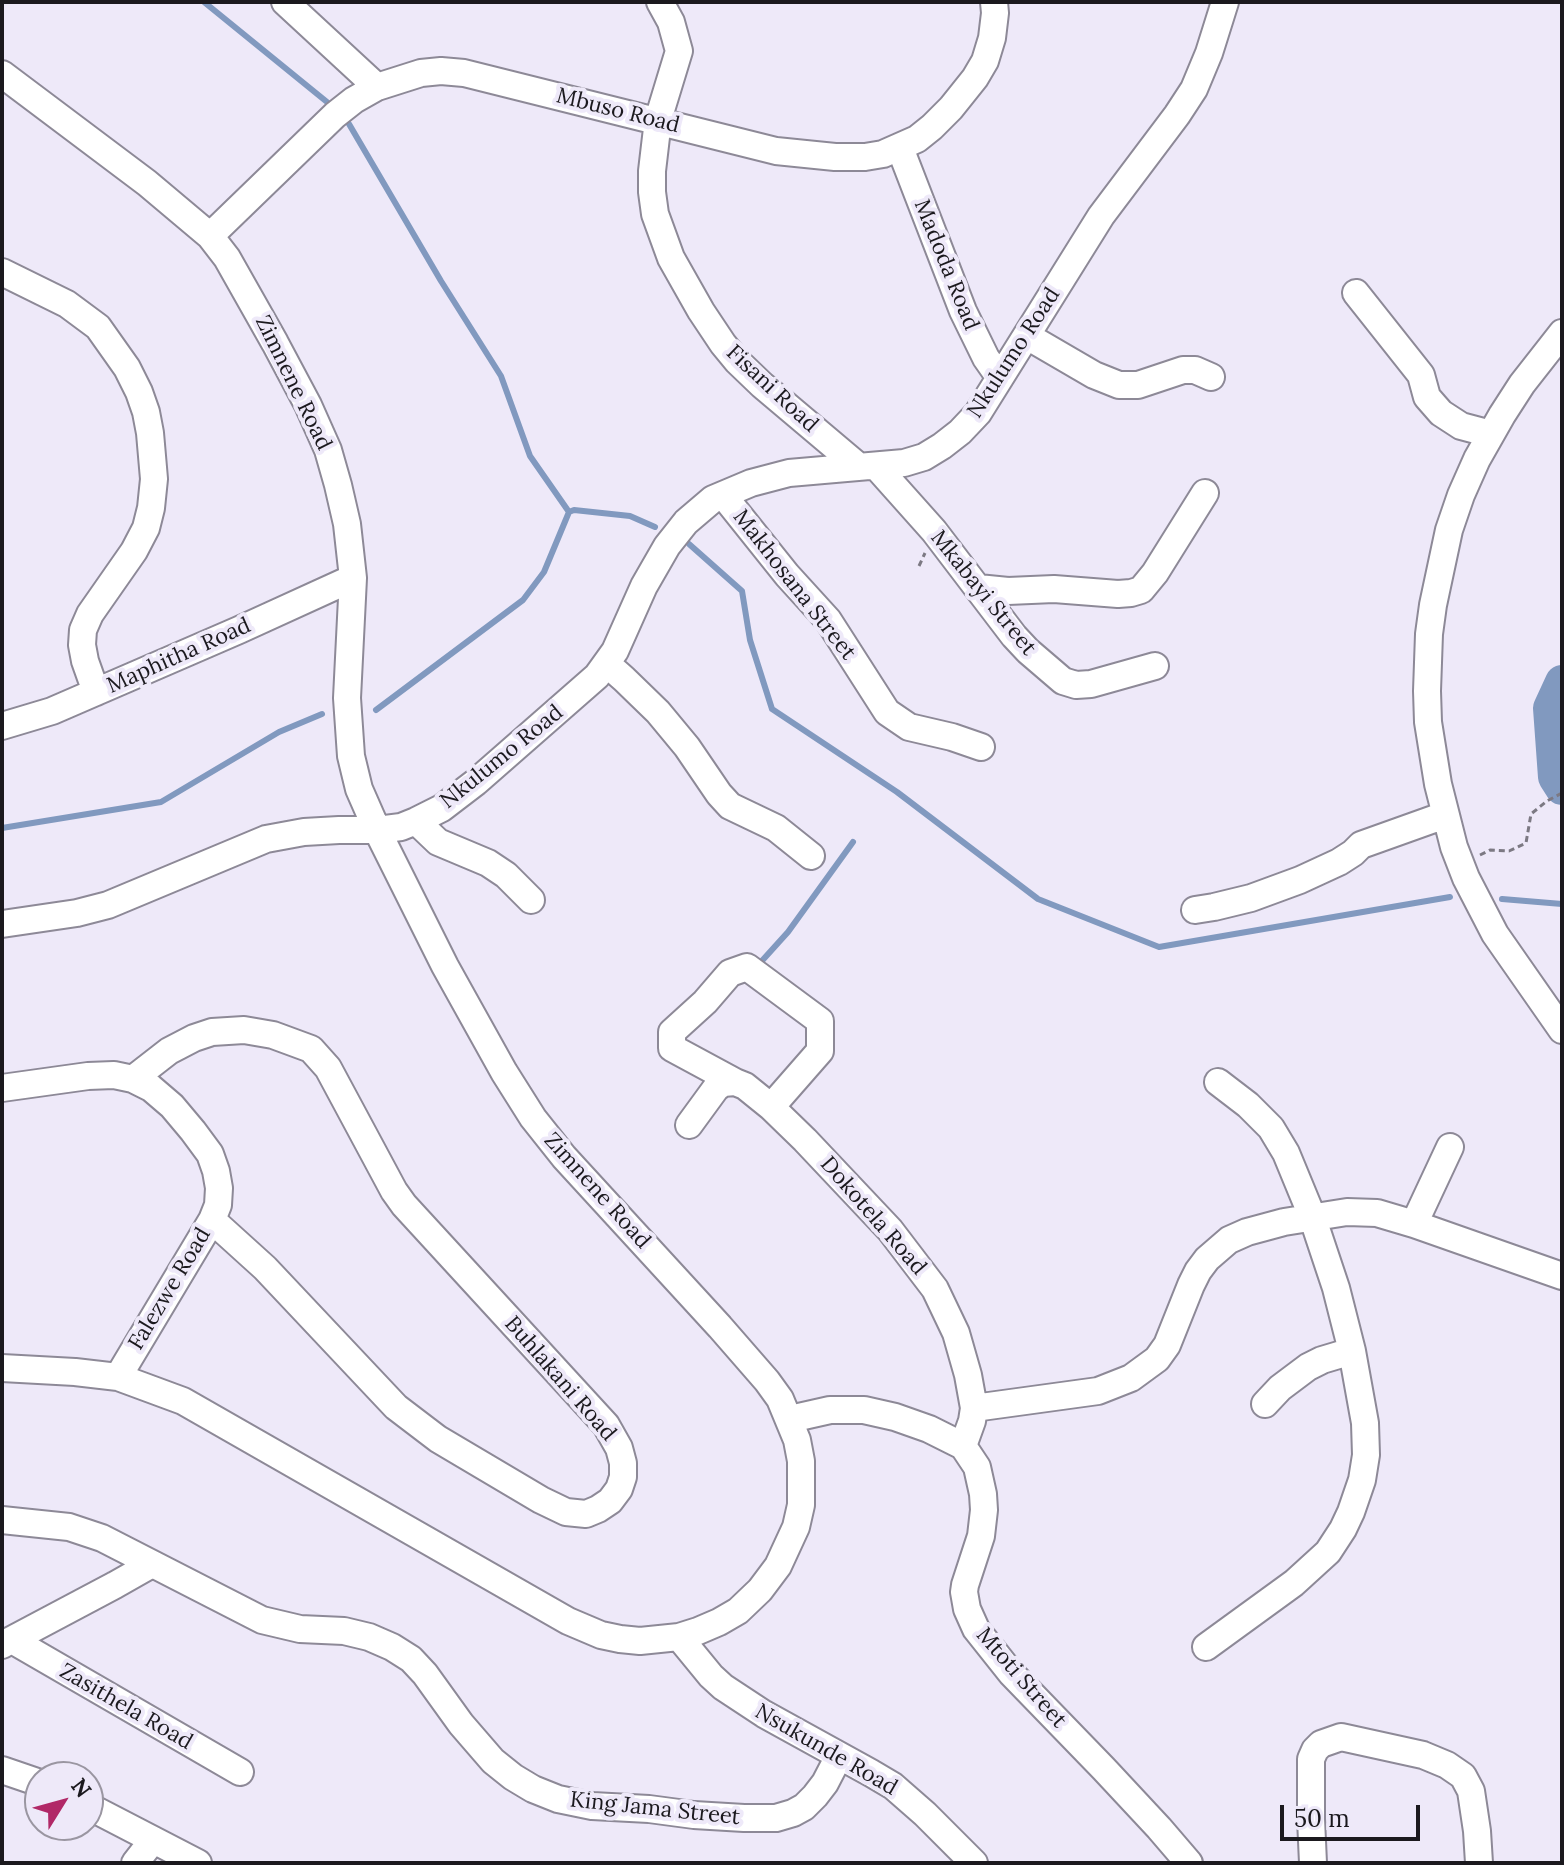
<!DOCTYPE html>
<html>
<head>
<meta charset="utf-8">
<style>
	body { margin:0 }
	#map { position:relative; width:1564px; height:1865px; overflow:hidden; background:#eee9f9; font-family:Lora,serif }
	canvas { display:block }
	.frame { position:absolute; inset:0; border:4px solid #1b191e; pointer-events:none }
	.north { position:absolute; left:24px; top:1761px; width:80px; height:80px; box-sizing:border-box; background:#eee9f9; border:2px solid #9a96a1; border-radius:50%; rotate:53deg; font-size:22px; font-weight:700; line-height:32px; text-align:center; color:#1b191e }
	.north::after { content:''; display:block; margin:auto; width:28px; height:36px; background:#b12867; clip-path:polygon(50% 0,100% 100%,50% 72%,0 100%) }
	.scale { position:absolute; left:1280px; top:1805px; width:140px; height:36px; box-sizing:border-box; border:4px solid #1b191e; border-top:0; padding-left:10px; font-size:24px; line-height:28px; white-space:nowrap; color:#1b191e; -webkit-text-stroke:6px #eee9f9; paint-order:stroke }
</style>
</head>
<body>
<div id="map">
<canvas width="1564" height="1865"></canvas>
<div class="frame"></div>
<div class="north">N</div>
<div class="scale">50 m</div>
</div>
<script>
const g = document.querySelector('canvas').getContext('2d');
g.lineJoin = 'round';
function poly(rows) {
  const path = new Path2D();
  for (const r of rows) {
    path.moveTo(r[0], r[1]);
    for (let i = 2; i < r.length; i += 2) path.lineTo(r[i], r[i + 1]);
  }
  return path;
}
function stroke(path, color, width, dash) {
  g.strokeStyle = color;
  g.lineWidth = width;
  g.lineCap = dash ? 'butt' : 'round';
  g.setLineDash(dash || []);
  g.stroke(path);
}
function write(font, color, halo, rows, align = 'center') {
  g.font = font + ' Lora,serif';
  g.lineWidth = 8;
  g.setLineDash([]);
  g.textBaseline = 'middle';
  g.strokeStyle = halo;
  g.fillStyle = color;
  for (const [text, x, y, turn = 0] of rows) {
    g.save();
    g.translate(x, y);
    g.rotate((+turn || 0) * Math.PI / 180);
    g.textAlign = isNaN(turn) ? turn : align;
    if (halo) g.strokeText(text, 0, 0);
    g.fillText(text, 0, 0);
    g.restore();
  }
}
stroke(poly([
	[204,2,327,102],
	[349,124,441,281,501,376,530,456,569,512],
	[689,544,742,591,750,640,772,709,897,792,1038,899,1159,947,1450,897],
	[376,710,523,600,544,572,569,512,574,510,630,516,655,527],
	[2,828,161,802,279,732,322,714],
	[1502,899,1562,904],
	[760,963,788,932,853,842]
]), '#8199bf', 6);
stroke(poly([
	[1562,682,1550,708,1555,777,1562,788]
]), '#8199bf', 34);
const minor = poly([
	[285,2,377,87],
	[660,2,671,22,679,51,658,120,652,171,652,192,655,214,671,258,701,311,723,344,737,361,762,385,858,466],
	[2,74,147,183,210,236,227,258,275,343,308,405,328,450,338,485,347,524,353,578,347,698,351,756,359,789,377,830,445,966,504,1072,533,1118,564,1157,720,1327,767,1381,780,1399,797,1440,801,1461,801,1505,796,1527,778,1566,760,1590,738,1611,719,1622,698,1631,679,1637,640,1641,620,1639,601,1635,568,1621,183,1401,118,1377,75,1372,2,1368],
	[900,148,963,311,986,358,1000,378],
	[210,236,335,115,354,100,377,87,421,73,441,71,464,73,776,151,835,157,865,157,883,154,917,139,932,127,951,108,975,78,985,61,992,38,995,13,994,2],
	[2,272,67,304,98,327,127,368,139,392,146,412,150,433,154,479,151,508,146,528,134,551,90,614,83,630,82,645,85,661,96,692],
	[1356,293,1421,375,1427,397,1441,413,1461,426,1491,434],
	[1562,333,1522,384,1502,415,1477,459,1461,495,1449,530,1433,605,1429,634,1427,691,1428,722,1438,784,1454,847,1466,878,1495,934,1562,1030],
	[1027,336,1094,375,1119,385,1138,385,1183,370,1195,370,1211,377],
	[876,466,934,531,1014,636,1028,651,1063,681,1076,685,1091,684,1155,666],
	[723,495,787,575,828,620,887,712,909,727,952,737,981,747],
	[978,588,1008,591,1054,589,1118,594,1131,593,1141,590,1155,573,1205,493],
	[607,664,624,679,658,712,687,747,719,794,730,806,776,828,811,856],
	[2,726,52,711,239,630,353,578],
	[416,821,438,842,488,863,506,875,531,900],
	[1195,910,1214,907,1251,898,1300,880,1339,862,1353,853,1361,845,1445,815],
	[2,924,77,913,108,905,266,839,304,832,339,830,377,830,401,827,416,821,442,808,476,782,597,676,615,651,644,586,667,546,686,522,713,499,751,483,789,473,904,463,924,457,942,446,960,432,978,413,1101,216,1177,115,1194,89,1209,53,1225,2],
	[133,1079,169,1051,194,1038,212,1032,244,1030,273,1035,311,1049,328,1068,394,1191,404,1205,606,1425,619,1448,623,1463,623,1477,619,1489,610,1501,598,1509,586,1514,566,1512,541,1500,438,1439,396,1407,265,1268,212,1220],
	[735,1082,672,1048,672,1032,705,1002,730,973,747,967,820,1021,820,1051,771,1107],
	[2,1088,88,1076,114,1075,133,1079,151,1088,172,1106,193,1131,210,1154,216,1171,219,1188,218,1205,212,1220,118,1377],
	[689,1125,716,1088,723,1083,735,1082,745,1086,771,1107,805,1140,890,1230,935,1289,956,1333,968,1375,974,1408,972,1421,963,1446],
	[1414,1224,1450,1147],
	[1265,1404,1280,1388,1308,1367,1322,1360,1352,1351],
	[974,1408,1098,1391,1131,1378,1157,1359,1167,1345,1191,1285,1198,1271,1207,1259,1229,1240,1247,1232,1284,1222,1347,1212,1377,1213,1414,1224,1562,1276],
	[790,1419,830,1410,864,1410,895,1417,929,1429,963,1446,977,1467,983,1494,984,1510,981,1536,965,1585,964,1592,967,1609,976,1629,1011,1673,1104,1769,1159,1828,1189,1863],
	[2,1520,69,1527,102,1538,262,1620,300,1629,344,1631,369,1637,392,1647,411,1659,425,1674,461,1724,493,1761,513,1777,533,1789,558,1799,592,1806,649,1809,694,1815,744,1818,776,1818,793,1813,804,1807,815,1796,825,1783,839,1756],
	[679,1637,711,1676,723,1687,764,1714,871,1773,893,1786,925,1814,974,1863],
	[12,1640,240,1772],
	[2,1645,115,1585,152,1564],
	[1206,1647,1294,1583,1328,1552,1343,1529,1351,1512,1362,1480,1366,1455,1365,1423,1352,1351,1336,1288,1312,1216,1286,1153,1271,1128,1248,1105,1218,1082],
	[2,1770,40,1783],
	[88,1806,198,1863],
	[135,1863,153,1840],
	[1313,1863,1311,1819,1311,1759,1315,1750,1321,1744,1341,1737,1423,1755,1447,1765,1463,1776,1471,1791,1477,1831,1479,1863]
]);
stroke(minor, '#8d8997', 30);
stroke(poly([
	[919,566,925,553],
	[1480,855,1490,850,1509,851,1526,843,1531,814,1547,801,1562,793]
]), '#7c7983', 3, [6, 4]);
stroke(minor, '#fff', 26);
write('22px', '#1b191e', '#eee9f9', [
	["Mbuso Road",618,111,14],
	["Madoda Road",946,265,68],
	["Nkulumo Road",1014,353,-57],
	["Zimnene Road",293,383,64],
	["Fisani Road",772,389,43],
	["Makhosana Street",794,585,52],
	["Mkabayi Street",983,593,51],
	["Maphitha Road",179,656,-24],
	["Nkulumo Road",502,757,-39],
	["Zimnene Road",597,1191,48],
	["Dokotela Road",873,1216,49],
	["Falezwe Road",170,1289,-59],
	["Buhlakani Road",560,1379,49],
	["Mtoti Street",1021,1678,49],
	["Zasithela Road",126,1707,30],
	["Nsukunde Road",826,1750,30],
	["King Jama Street",655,1809,6]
]);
</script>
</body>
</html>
